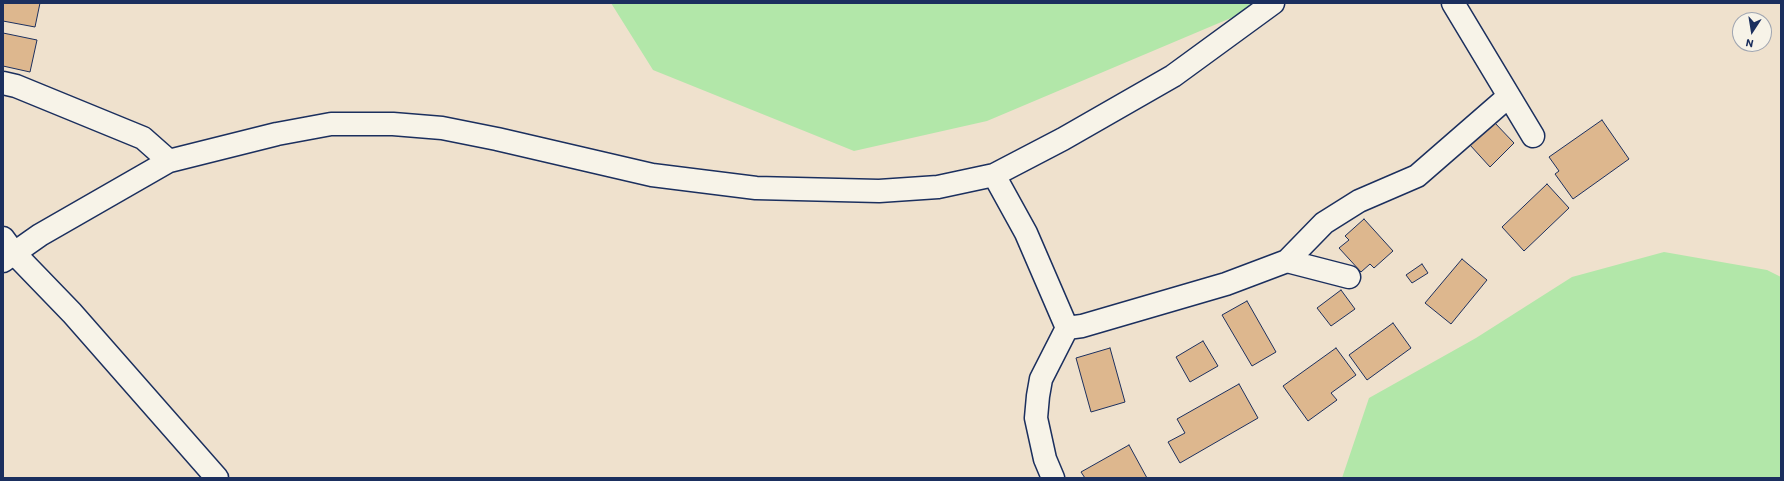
<!DOCTYPE html>
<html>
<head>
<meta charset="utf-8">
<style>
	body { margin:0 }
	#map { position:relative; width:1784px; height:481px; overflow:hidden; background:#efe1cd; font-family:Itim,sans-serif }
	canvas { display:block }
	.frame { position:absolute; inset:0; border:4px solid #1b2f5e; pointer-events:none }
	.north { position:absolute; left:1732px; top:12px; width:40px; height:40px; box-sizing:border-box; background:#f7f3e8; border:1px solid #9fa5b1; border-radius:50%; rotate:192deg; font-size:11px; font-weight:700; line-height:16px; text-align:center; color:#1b2f5e }
	.north::after { content:''; display:block; margin:auto; width:14px; height:18px; background:#1b2f5e; clip-path:polygon(50% 0,100% 100%,50% 72%,0 100%) }
</style>
</head>
<body>
<div id="map">
<canvas width="1784" height="481"></canvas>
<div class="frame"></div>
<div class="north">N</div>
</div>
<script>
const g = document.querySelector('canvas').getContext('2d');
g.lineJoin = 'round';
function fill(path, color) {
  g.fillStyle = color;
  g.fill(path, 'evenodd');
}
function poly(rows) {
  const path = new Path2D();
  for (const r of rows) {
    path.moveTo(r[0], r[1]);
    for (let i = 2; i < r.length; i += 2) path.lineTo(r[i], r[i + 1]);
  }
  return path;
}
function stroke(path, color, width, dash) {
  g.strokeStyle = color;
  g.lineWidth = width;
  g.lineCap = dash ? 'butt' : 'round';
  g.setLineDash(dash || []);
  g.stroke(path);
}
fill(poly([
	[611,3,1256,3,1238,15,987,121,854,151,653,70],
	[1664,252,1767,270,1781,277,1781,478,1342,478,1369,398,1476,338,1572,277]
]), '#b2e7a9');
const building = poly([
	[3,3,40,3,35,27,3,21,3,3],
	[3,33,37,40,30,72,3,66,3,33],
	[1602,120,1629,159,1573,199,1555,174,1559,171,1549,157,1602,120],
	[1494,122,1514,143,1490,167,1470,145,1494,122],
	[1547,184,1569,208,1524,251,1502,227,1547,184],
	[1364,219,1393,251,1374,268,1370,264,1361,272,1339,248,1349,240,1345,236,1364,219],
	[1462,259,1487,280,1451,324,1425,303,1462,259],
	[1422,264,1428,273,1412,283,1406,275,1422,264],
	[1341,290,1355,309,1331,326,1317,308,1341,290],
	[1247,301,1276,352,1252,366,1222,315,1247,301],
	[1393,323,1411,348,1367,380,1349,355,1393,323],
	[1203,341,1218,366,1190,382,1176,357,1203,341],
	[1110,348,1125,402,1091,412,1076,358,1110,348],
	[1336,348,1356,375,1331,393,1337,400,1308,421,1283,386,1336,348],
	[1239,384,1258,418,1180,463,1168,442,1185,433,1177,419,1239,384],
	[1129,445,1147,478,1085,478,1081,472,1129,445]
]);
fill(building, '#ddb78e');
stroke(building, '#1b2f5e', 1);
const minor = poly([
	[1453,3,1533,136],
	[3,83,16,86,143,138,169,161],
	[994,175,1026,233,1067,328,1041,379,1038,396,1036,418,1045,459,1053,478],
	[3,238,14,253,72,313,217,478],
	[3,261,40,235,169,161,277,134,331,124,393,124,442,128,497,139,652,175,756,188,879,191,938,187,994,175,1063,139,1173,76,1273,3],
	[1287,261,1349,277],
	[1067,328,1082,326,1226,284,1287,261,1324,223,1359,201,1417,176,1509,96]
]);
stroke(minor, '#1b2f5e', 25);
stroke(minor, '#f7f3e8', 22);
</script>
</body>
</html>
